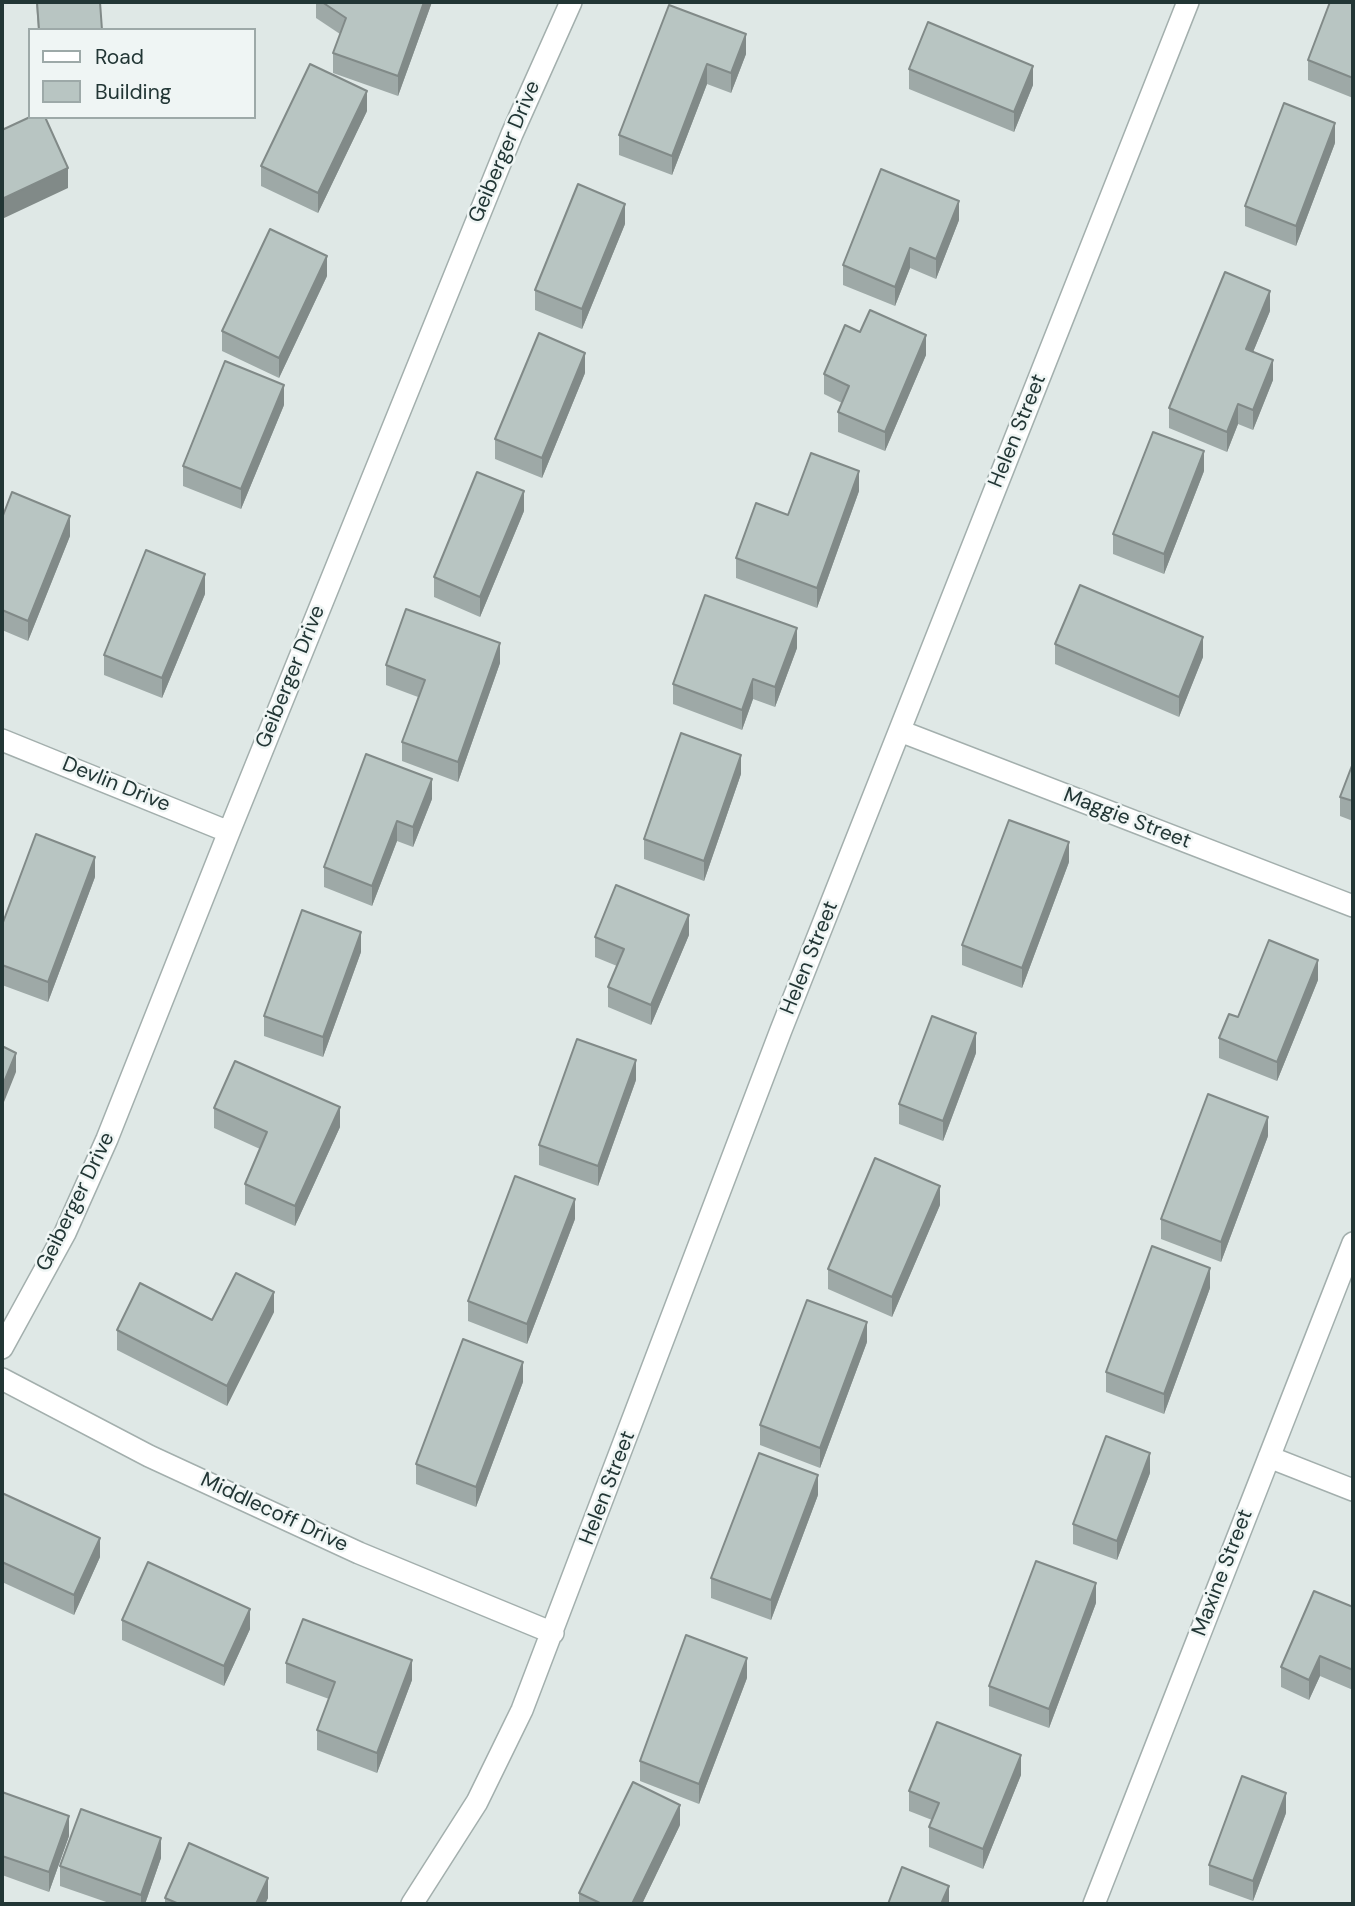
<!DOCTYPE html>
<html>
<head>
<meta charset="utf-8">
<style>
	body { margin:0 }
	#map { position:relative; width:1355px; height:1906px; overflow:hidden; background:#dfe8e6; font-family:"DM Sans",sans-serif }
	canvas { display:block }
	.frame { position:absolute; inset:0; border:4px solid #223635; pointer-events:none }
	.legend { position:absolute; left:28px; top:28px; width:228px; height:91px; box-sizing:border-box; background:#eff5f4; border:2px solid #9da9a8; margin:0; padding:9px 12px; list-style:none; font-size:21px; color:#223635 }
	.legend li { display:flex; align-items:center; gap:14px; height:35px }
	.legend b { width:35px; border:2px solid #9da9a8 }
</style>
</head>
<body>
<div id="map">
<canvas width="1355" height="1906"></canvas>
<div class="frame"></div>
<ul class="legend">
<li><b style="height:9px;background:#fff"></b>Road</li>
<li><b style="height:19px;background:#b8c5c2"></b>Building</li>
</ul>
</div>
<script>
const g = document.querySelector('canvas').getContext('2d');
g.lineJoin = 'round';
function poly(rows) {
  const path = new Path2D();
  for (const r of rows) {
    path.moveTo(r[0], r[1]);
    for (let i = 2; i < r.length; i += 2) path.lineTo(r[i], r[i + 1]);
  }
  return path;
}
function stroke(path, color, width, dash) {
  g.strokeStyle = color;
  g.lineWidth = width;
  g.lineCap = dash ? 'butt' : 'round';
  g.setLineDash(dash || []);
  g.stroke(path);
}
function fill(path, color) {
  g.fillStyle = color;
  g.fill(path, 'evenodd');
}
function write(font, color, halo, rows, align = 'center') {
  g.font = font + ' "DM Sans",sans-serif';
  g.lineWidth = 5;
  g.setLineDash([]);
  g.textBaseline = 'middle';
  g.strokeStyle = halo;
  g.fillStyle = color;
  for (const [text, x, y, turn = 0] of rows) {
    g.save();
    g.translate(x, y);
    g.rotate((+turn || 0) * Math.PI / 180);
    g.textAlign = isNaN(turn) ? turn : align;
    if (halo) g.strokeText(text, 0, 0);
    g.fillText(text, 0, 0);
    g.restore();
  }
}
const minor = poly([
	[900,731,1353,906],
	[2,740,229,832],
	[2,1348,65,1233,107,1139,229,832,512,134,571,2],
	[2,1379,149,1456,359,1553,553,1633],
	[1269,1457,1353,1490],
	[412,1904,477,1802,522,1710,781,1030,1188,2],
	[1094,1904,1353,1243]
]);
stroke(minor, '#a3afad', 24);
stroke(minor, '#fff', 21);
fill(poly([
	[36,2,100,2,102,30,38,30],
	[316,2,432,2,398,96,333,73,333,53,340,34,316,18],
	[1353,2,1353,98,1308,80,1308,60],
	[669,5,746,54,731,93,707,84,672,175,619,155,619,135],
	[909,69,1033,85,1014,132,909,89],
	[367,111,318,213,261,186,261,166],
	[1335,143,1296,246,1245,226,1245,206],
	[959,220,936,279,910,268,895,306,843,285,843,265],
	[625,224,582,329,535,310,535,290],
	[327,276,279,378,222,351,222,331],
	[1270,311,1253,352,1273,380,1253,430,1238,424,1227,452,1169,428,1169,408],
	[860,332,926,355,885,451,838,432,838,412,842,403,824,394,824,374],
	[585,373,542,478,495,459,495,439],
	[284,405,241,509,183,486,183,466],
	[1204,471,1164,574,1113,554,1113,534],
	[859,491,817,608,736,578,736,558,788,515],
	[524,511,480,617,434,597,434,577],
	[2,518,70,536,28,641,2,630],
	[205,594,162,698,104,675,104,655],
	[1055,644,1203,657,1179,717,1055,664],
	[797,648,775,707,753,699,742,730,673,704,673,684],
	[500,663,458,782,402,761,402,742,418,697,386,685,386,665],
	[1353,763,1353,821,1340,816,1340,797],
	[741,774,704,881,644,859,644,839],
	[432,799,413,847,397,841,372,906,324,887,324,867],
	[1069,862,1022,988,962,965,962,945],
	[95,877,48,1002,2,985,2,925],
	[689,935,651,1025,608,1007,608,987,617,966,595,957,595,937],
	[361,952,323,1057,264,1036,264,1016],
	[1318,980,1277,1081,1219,1058,1219,1038,1238,1017],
	[976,1053,943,1141,899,1124,899,1104],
	[636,1080,598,1186,539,1165,539,1145],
	[214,1108,340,1127,295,1226,245,1204,245,1184,260,1149,214,1128],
	[1268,1136,1221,1262,1161,1239,1161,1219],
	[940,1205,892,1317,828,1289,828,1269],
	[575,1219,527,1344,468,1321,468,1301],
	[1210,1288,1164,1414,1106,1392,1106,1372],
	[274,1312,227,1406,117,1350,117,1330],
	[867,1342,820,1468,760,1445,760,1425],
	[523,1382,476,1507,416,1484,416,1464],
	[1150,1473,1117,1560,1073,1544,1073,1524],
	[2,1493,100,1557,74,1615,2,1582],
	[818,1495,771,1620,711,1598,711,1578],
	[1096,1603,1049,1728,989,1706,989,1686],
	[1353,1607,1353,1690,1320,1676,1309,1700,1281,1687,1281,1667],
	[122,1620,250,1629,224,1686,122,1640],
	[286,1663,412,1680,377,1773,317,1750,317,1730,329,1699,286,1683],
	[747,1678,699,1804,640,1781,640,1761],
	[1021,1775,983,1869,929,1847,929,1827,932,1820,909,1811,909,1791],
	[2,1792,69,1836,49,1892,2,1875],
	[1286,1813,1253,1901,1209,1885,1209,1865],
	[680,1825,642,1904,579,1904,579,1893],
	[161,1858,145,1904,112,1904,60,1886,60,1866],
	[165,1898,268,1898,265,1904,165,1904]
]), '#9ea9a7');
fill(poly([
	[424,2,432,2,398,96,398,76],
	[746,34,746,54,731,93,731,73],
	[707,64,707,84,672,175,672,156],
	[1033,66,1033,85,1014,132,1014,112],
	[367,91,367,111,318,213,318,193],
	[1335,123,1335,143,1296,246,1296,226],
	[68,168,68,188,2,219,2,199],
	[959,201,959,220,936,279,936,259],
	[625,204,625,224,582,329,582,309],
	[910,248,910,268,895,306,895,287],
	[327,256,327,276,279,378,279,358],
	[1270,291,1270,311,1246,369,1246,349],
	[926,335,926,355,885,451,885,432],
	[585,353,585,373,542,478,542,458],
	[1273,360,1273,380,1253,430,1253,410],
	[284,385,284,405,241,509,241,489],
	[1238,404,1238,424,1227,452,1227,432],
	[1204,451,1204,471,1164,574,1164,554],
	[859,471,859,491,817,608,817,588],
	[524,491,524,511,480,617,480,597],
	[70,516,70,536,28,641,28,621],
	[205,574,205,594,162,698,162,678],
	[797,628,797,648,775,707,775,687],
	[1203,637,1203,657,1179,717,1179,697],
	[500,643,500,663,458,782,458,762],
	[753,679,753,699,742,730,742,710],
	[741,755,741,774,704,881,704,861],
	[432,779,432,799,413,847,413,827],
	[397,821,397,841,372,906,372,886],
	[1069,842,1069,862,1022,988,1022,968],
	[95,857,95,877,48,1002,48,982],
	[689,915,689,935,651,1025,651,1005],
	[361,932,361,952,323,1057,323,1037],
	[1318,960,1318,980,1277,1081,1277,1062],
	[976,1033,976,1053,943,1141,943,1121],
	[16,1053,16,1072,2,1107,2,1087],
	[636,1060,636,1080,598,1186,598,1166],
	[340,1107,340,1127,295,1226,295,1206],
	[1268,1117,1268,1136,1221,1262,1221,1242],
	[940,1186,940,1205,892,1317,892,1297],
	[575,1199,575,1219,527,1344,527,1324],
	[1210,1268,1210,1288,1164,1414,1164,1394],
	[274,1292,274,1312,227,1406,227,1386],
	[867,1322,867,1342,820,1468,820,1448],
	[523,1362,523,1382,476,1507,476,1487],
	[1150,1453,1150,1473,1117,1560,1117,1541],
	[818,1475,818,1495,771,1620,771,1600],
	[100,1538,100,1557,74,1615,74,1595],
	[1096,1583,1096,1603,1049,1728,1049,1709],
	[250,1609,250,1629,224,1686,224,1666],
	[1320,1656,1320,1676,1309,1700,1309,1680],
	[747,1658,747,1678,699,1804,699,1784],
	[412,1660,412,1680,377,1773,377,1753],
	[1021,1755,1021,1775,983,1869,983,1849],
	[1286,1793,1286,1813,1253,1901,1253,1881],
	[680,1805,680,1825,642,1904,632,1904],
	[69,1816,69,1836,49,1892,49,1872],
	[161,1838,161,1858,145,1904,141,1904,141,1895],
	[268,1878,268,1898,265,1904,256,1904],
	[949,1886,949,1904,941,1904]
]), '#818a88');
const building = poly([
	[37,2,100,2,102,30,39,30,37,2],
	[322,2,424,2,398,76,333,53,346,18,322,2],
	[1330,2,1353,2,1353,78,1308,60,1330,2],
	[669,5,746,34,731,73,707,64,672,156,619,135,669,5],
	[928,22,1033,66,1014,112,909,69,928,22],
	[310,64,367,91,318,193,261,166,310,64],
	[1284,103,1335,123,1296,226,1245,206,1284,103],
	[30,117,45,117,68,168,2,199,2,130,30,117],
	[881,169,959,201,936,259,910,248,895,287,843,265,881,169],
	[578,184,625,204,582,309,535,290,578,184],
	[270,229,327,256,279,358,222,331,270,229],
	[1225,272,1270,291,1246,349,1273,360,1253,410,1238,404,1227,432,1169,408,1225,272],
	[870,310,926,335,885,432,838,412,849,386,824,374,845,325,860,332,870,310],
	[539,333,585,353,542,458,495,439,539,333],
	[225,361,284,385,241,489,183,466,225,361],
	[1153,432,1204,451,1164,554,1113,534,1153,432],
	[811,453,859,471,817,588,736,558,756,503,788,515,811,453],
	[477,472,524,491,480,597,434,577,477,472],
	[12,492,70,516,28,621,2,610,2,518,12,492],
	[146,550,205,574,162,678,104,655,146,550],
	[1080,585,1203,637,1179,697,1055,644,1080,585],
	[705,595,797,628,775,687,753,679,742,710,673,684,705,595],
	[406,609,500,643,458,762,402,742,425,680,386,665,406,609],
	[681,733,741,755,704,861,644,839,681,733],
	[366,754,432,779,413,827,397,821,372,886,324,867,366,754],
	[1353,763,1353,801,1340,797,1353,763],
	[1009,820,1069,842,1022,968,962,945,1009,820],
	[36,834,95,857,48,982,2,965,2,925,36,834],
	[616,885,689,915,651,1005,608,987,624,949,595,937,616,885],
	[302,910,361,932,323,1037,264,1016,302,910],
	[1269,940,1318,960,1277,1062,1219,1038,1229,1014,1238,1017,1269,940],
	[932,1016,976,1033,943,1121,899,1104,932,1016],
	[577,1039,636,1060,598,1166,539,1145,577,1039],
	[2,1046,16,1053,2,1087,2,1046],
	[235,1061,340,1107,295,1206,245,1184,267,1132,214,1108,235,1061],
	[1208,1094,1268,1117,1221,1242,1161,1219,1208,1094],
	[875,1158,940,1186,892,1297,828,1269,875,1158],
	[515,1176,575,1199,527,1324,468,1301,515,1176],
	[1152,1246,1210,1268,1164,1394,1106,1372,1152,1246],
	[236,1273,274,1292,227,1386,117,1330,140,1283,212,1320,236,1273],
	[807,1300,867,1322,820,1448,760,1425,807,1300],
	[463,1339,523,1362,476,1487,416,1464,463,1339],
	[1106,1436,1150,1453,1117,1541,1073,1524,1106,1436],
	[759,1453,818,1475,771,1600,711,1578,759,1453],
	[2,1493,100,1538,74,1595,2,1562,2,1493],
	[1036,1561,1096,1583,1049,1709,989,1686,1036,1561],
	[148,1562,250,1609,224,1666,122,1620,148,1562],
	[1314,1591,1353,1607,1353,1670,1320,1656,1309,1680,1281,1667,1314,1591],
	[303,1619,412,1660,377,1753,317,1730,335,1682,286,1663,303,1619],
	[686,1635,747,1658,699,1784,640,1761,686,1635],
	[937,1722,1021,1755,983,1849,929,1827,939,1803,909,1791,937,1722],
	[1242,1776,1286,1793,1253,1881,1209,1865,1242,1776],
	[633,1782,680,1805,632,1904,602,1904,579,1893,633,1782],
	[2,1792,69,1816,49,1872,2,1856,2,1792],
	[81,1809,161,1838,141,1895,60,1866,81,1809],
	[189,1843,268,1878,256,1904,179,1904,165,1898,189,1843],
	[902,1867,949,1886,941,1904,888,1904,902,1867]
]);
fill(building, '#b8c5c2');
stroke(building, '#818a88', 2);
write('21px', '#223635', '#eff5f4', [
	["Geiberger Drive",505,152,-67],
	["Helen Street",1018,431,-68],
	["Geiberger Drive",291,677,-68],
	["Devlin Drive",116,785,22],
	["Maggie Street",1127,819,21],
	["Helen Street",810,958,-68],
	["Geiberger Drive",76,1202,-64],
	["Helen Street",608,1488,-69],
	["Middlecoff Drive",274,1513,25],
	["Maxine Street",1223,1573,-69]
]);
</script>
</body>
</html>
